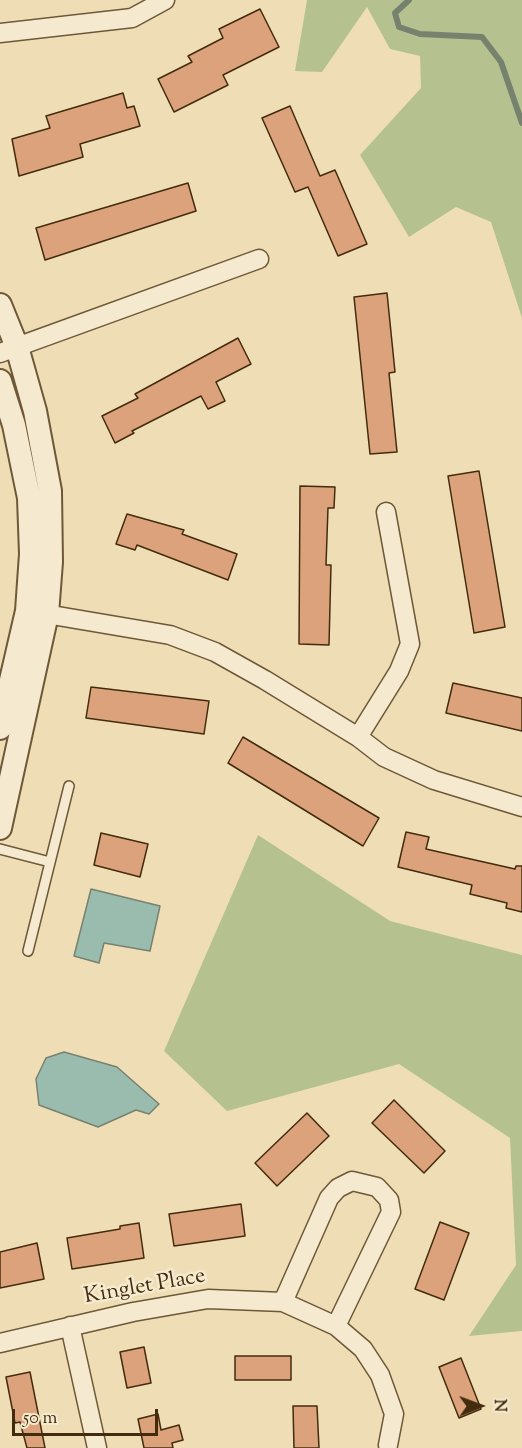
<!DOCTYPE html>
<html>
<head>
<meta charset="utf-8">
<style>
	body { margin:0 }
	#map { position:relative; width:522px; height:1448px; overflow:hidden; background:#efdeb5; font-family:"Sorts Mill Goudy",serif }
	canvas { display:block }
	.north { position:absolute; left:450px; top:1376px; width:60px; height:60px; -webkit-text-stroke:4px #f5eacf; paint-order:stroke; rotate:89deg; font-size:16px; font-weight:700; line-height:24px; text-align:center; color:#432c0d }
	.north::after { content:''; display:block; margin:auto; width:21px; height:27px; background:#432c0d; clip-path:polygon(50% 0,100% 100%,50% 72%,0 100%) }
	.scale { position:absolute; left:12px; top:1409px; width:146px; height:27px; box-sizing:border-box; border:3px solid #432c0d; border-top:0; padding-left:8px; font-size:18px; line-height:21px; white-space:nowrap; color:#432c0d; -webkit-text-stroke:4px #f5eacf; paint-order:stroke }
</style>
</head>
<body>
<div id="map">
<canvas width="522" height="1448"></canvas>
<div class="north">N</div>
<div class="scale">50 m</div>
</div>
<script>
const g = document.querySelector('canvas').getContext('2d');
g.lineJoin = 'round';
function fill(path, color) {
  g.fillStyle = color;
  g.fill(path, 'evenodd');
}
function poly(rows) {
  const path = new Path2D();
  for (const r of rows) {
    path.moveTo(r[0], r[1]);
    for (let i = 2; i < r.length; i += 2) path.lineTo(r[i], r[i + 1]);
  }
  return path;
}
function stroke(path, color, width, dash) {
  g.strokeStyle = color;
  g.lineWidth = width;
  g.lineCap = dash ? 'butt' : 'round';
  g.setLineDash(dash || []);
  g.stroke(path);
}
function write(font, color, halo, rows, align = 'center') {
  g.font = font + ' "Sorts Mill Goudy",serif';
  g.lineWidth = 5;
  g.setLineDash([]);
  g.textBaseline = 'middle';
  g.strokeStyle = halo;
  g.fillStyle = color;
  for (const [text, x, y, turn = 0] of rows) {
    g.save();
    g.translate(x, y);
    g.rotate((+turn || 0) * Math.PI / 180);
    g.textAlign = isNaN(turn) ? turn : align;
    if (halo) g.strokeText(text, 0, 0);
    g.fillText(text, 0, 0);
    g.restore();
  }
}
fill(poly([
	[307,0,522,0,522,318,491,222,456,207,409,237,360,155,421,88,420,56,390,49,367,7,322,72,295,71],
	[258,835,390,921,522,955,522,1331,469,1336,516,1265,510,1138,399,1064,227,1111,164,1051]
]), '#b5c290');
const water = poly([
	[91,889,160,906,150,951,104,943,99,963,74,956,91,889],
	[64,1052,117,1067,159,1104,149,1114,136,1110,98,1127,39,1105,36,1079,46,1058,64,1052]
]);
fill(water, '#9abcaf');
stroke(water, '#77826e', 1.5);
stroke(poly([
	[409,0,395,13,399,27,420,34,482,37,501,62,522,123]
]), '#77826e', 6);
const building = poly([
	[260,9,279,47,223,75,228,85,174,112,158,79,192,62,188,56,223,38,219,29,260,9],
	[123,93,127,108,134,106,140,126,80,144,83,157,19,176,12,139,50,128,46,116,123,93],
	[290,106,320,176,335,170,367,244,338,256,308,187,295,192,262,118,290,106],
	[188,183,196,211,45,260,36,228,188,183],
	[387,293,395,372,389,373,397,452,370,454,354,297,387,293],
	[238,338,251,364,216,382,225,401,208,409,201,396,132,431,134,433,115,443,102,416,138,398,135,394,238,338],
	[479,471,505,627,474,633,448,476,479,471],
	[300,486,335,487,334,508,328,508,326,565,331,565,329,645,299,644,300,486],
	[127,514,184,530,182,534,237,554,228,580,137,545,135,550,116,544,127,514],
	[453,683,522,698,522,731,446,713,453,683],
	[91,687,209,701,204,734,86,718,91,687],
	[243,737,379,818,363,846,228,763,243,737],
	[406,832,429,837,426,849,515,869,516,866,522,866,522,912,506,908,507,903,470,894,472,885,398,867,406,832],
	[101,833,148,844,140,877,94,865,101,833],
	[394,1100,445,1151,424,1173,372,1123,394,1100],
	[307,1113,329,1136,277,1186,255,1163,307,1113],
	[241,1204,245,1236,174,1246,169,1214,241,1204],
	[440,1222,469,1233,444,1300,415,1289,440,1222],
	[139,1223,144,1258,72,1269,67,1238,120,1229,120,1226,139,1223],
	[37,1243,44,1279,0,1288,0,1252,37,1243],
	[144,1347,151,1383,127,1388,120,1352,144,1347],
	[235,1356,291,1356,291,1380,235,1380,235,1356],
	[461,1358,481,1409,459,1418,439,1367,461,1358],
	[30,1372,45,1448,27,1448,20,1422,15,1423,6,1377,30,1372],
	[293,1406,317,1406,319,1448,294,1448,293,1406],
	[158,1414,161,1430,179,1425,183,1440,172,1443,173,1448,144,1448,138,1419,158,1414]
]);
fill(building, '#dca27b');
stroke(building, '#432c0d', 1.5);
const service = poly([
	[0,849,50,862],
	[28,951,69,786]
]);
const minor = poly([
	[0,33,132,18,165,0],
	[0,353,259,259],
	[34,612,170,635,215,652,265,680,358,737,384,757,434,780,522,807],
	[358,737,399,671,410,644,386,512],
	[283,1302,329,1198,338,1188,352,1181,377,1187,389,1200,391,1212,336,1326],
	[70,1326,97,1448],
	[0,1343,133,1312,208,1299,283,1302,336,1326,363,1349,380,1375,394,1414,388,1445]
]);
const tertiary = poly([
	[0,305,17,347,35,411,50,491,51,562,47,614,0,828],
	[0,381,14,425,29,498,31,554,27,611,0,728]
]);
stroke(service, '#6e5837', 12);
stroke(minor, '#6e5837', 21);
stroke(tertiary, '#6e5837', 26);
stroke(service, '#f5eacf', 9);
stroke(minor, '#f5eacf', 18);
stroke(tertiary, '#f5eacf', 22);
write('22px', '#432c0d', '#f5eacf', [
	["Kinglet Place",145,1288,-10]
]);
</script>
</body>
</html>
